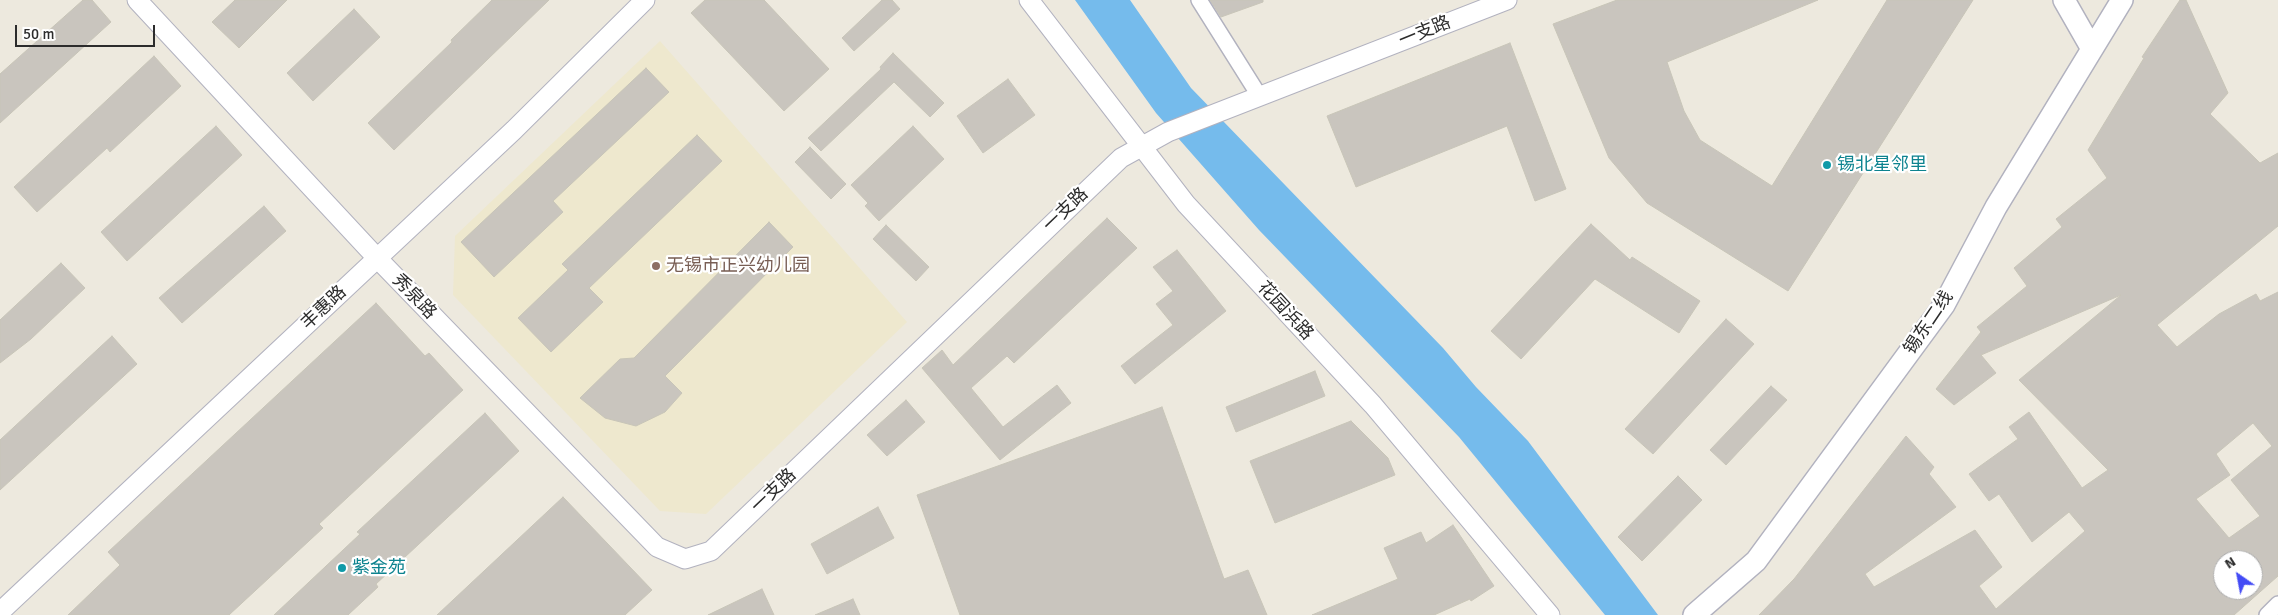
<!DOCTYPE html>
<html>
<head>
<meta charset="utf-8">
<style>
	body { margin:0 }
	#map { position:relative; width:2278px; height:615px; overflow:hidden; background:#ede9de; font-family:Signika,sans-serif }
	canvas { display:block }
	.north { position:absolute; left:2213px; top:550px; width:50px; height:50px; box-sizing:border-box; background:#fff; border:1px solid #ababab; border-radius:50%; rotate:327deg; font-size:14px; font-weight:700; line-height:20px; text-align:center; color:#2c2c2c }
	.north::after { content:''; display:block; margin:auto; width:18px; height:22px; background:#434bf5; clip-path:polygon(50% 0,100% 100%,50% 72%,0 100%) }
	.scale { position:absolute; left:15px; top:25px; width:140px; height:22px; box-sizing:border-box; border:2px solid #2c2c2c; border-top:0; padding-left:6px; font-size:15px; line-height:18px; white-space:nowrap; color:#2c2c2c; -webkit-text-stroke:4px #fff; paint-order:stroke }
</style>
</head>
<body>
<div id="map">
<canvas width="2278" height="615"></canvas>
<div class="north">N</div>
<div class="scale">50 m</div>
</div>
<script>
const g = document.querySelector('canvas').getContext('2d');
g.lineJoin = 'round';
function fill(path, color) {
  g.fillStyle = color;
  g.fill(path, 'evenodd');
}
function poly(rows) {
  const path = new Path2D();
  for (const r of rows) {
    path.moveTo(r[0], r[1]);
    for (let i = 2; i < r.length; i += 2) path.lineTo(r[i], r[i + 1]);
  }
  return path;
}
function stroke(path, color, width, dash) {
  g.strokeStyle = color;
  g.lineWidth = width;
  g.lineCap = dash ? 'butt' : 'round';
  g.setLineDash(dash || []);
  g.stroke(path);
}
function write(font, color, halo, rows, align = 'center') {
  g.font = font + ' Signika,"Noto Sans SC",sans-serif';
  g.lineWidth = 4.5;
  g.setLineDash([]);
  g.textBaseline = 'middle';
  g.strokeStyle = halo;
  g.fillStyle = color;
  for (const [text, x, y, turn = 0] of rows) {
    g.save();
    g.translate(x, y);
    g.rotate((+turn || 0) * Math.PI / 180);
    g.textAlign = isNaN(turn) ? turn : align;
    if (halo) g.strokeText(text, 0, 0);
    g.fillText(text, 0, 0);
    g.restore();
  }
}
fill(poly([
	[660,41,907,322,706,514,660,511,453,295,455,236]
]), '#eee8ce');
fill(poly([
	[1075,0,1130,0,1191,88,1443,348,1476,387,1528,441,1658,615,1605,615,1459,437,1259,230,1156,113]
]), '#75bbec');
const building = poly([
	[83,0,92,0,111,22,0,123,0,74,83,0],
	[235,0,287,0,239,48,212,22,235,0],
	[492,0,549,0,394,150,368,123,452,42,451,40,492,0],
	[705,0,764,0,829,69,784,111,691,13,705,0],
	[882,0,892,0,900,9,854,51,842,38,882,0],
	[1210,0,1263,0,1263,2,1221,17,1210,0],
	[1617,0,1818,0,1667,62,1684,111,1700,140,1772,186,1887,0,1973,0,1788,291,1647,203,1609,158,1553,24,1617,0],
	[2180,0,2186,0,2228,93,2210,114,2260,163,2278,153,2278,226,2157,325,2177,347,2219,314,2256,294,2260,301,2278,292,2278,576,2234,615,1759,615,1794,579,1906,436,1934,467,1929,474,1956,507,1865,574,1874,587,1975,530,2002,567,1979,586,1996,609,2085,531,2069,512,2032,542,1999,494,1989,501,1969,474,2018,439,2009,427,2029,412,2082,488,2108,470,2019,380,2121,295,1981,355,1996,373,1954,405,1936,389,1981,332,1977,327,2027,286,2014,268,2062,227,2056,219,2107,178,2088,150,2144,58,2142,57,2180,0],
	[2253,423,2272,446,2231,480,2260,516,2229,538,2196,499,2230,475,2216,454,2253,423],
	[2223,560,2253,560,2253,590,2223,590,2223,560],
	[354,9,380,37,313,101,287,73,354,9],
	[1510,43,1566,189,1535,201,1507,126,1356,187,1327,116,1510,43],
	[893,53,944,103,930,117,894,82,821,151,808,138,881,69,880,67,893,53],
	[154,56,181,86,110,152,107,148,37,212,14,187,154,56],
	[646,68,669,92,553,201,563,212,494,277,461,242,646,68],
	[1008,79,1035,115,983,153,957,116,1008,79],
	[216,126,242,155,127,261,101,232,216,126],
	[913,126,944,159,879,221,865,206,868,203,851,185,913,126],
	[697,135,722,161,589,288,603,302,551,352,518,318,568,270,562,264,697,135],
	[810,147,846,184,831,199,795,162,810,147],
	[264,206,286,231,182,323,159,298,264,206],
	[1107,218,1137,248,1014,363,1007,356,971,388,1003,427,1057,385,1071,403,1000,460,922,368,942,350,953,365,1107,218],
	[769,222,793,247,665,376,682,393,665,412,636,426,605,418,580,398,620,359,634,358,769,222],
	[1591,224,1630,260,1632,257,1700,301,1679,333,1595,279,1521,359,1491,331,1591,224],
	[886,225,929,267,916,281,873,239,886,225],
	[1177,250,1226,311,1135,384,1121,366,1173,325,1156,304,1173,291,1153,267,1177,250],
	[61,263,85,288,31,339,0,363,0,320,61,263],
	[376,303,425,356,429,353,463,390,319,524,323,528,229,615,68,615,120,565,108,552,376,303],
	[1726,319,1754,344,1653,454,1625,429,1726,319],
	[112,336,137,364,0,490,0,440,112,336],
	[1315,371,1325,396,1236,432,1226,407,1315,371],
	[1771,386,1787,400,1726,465,1710,450,1771,386],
	[906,400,925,422,887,456,867,435,906,400],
	[1162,407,1224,579,1248,570,1267,615,960,615,917,495,1162,407],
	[485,413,519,451,376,584,378,587,348,615,274,615,360,534,357,532,485,413],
	[1351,421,1388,458,1395,475,1275,523,1250,461,1351,421],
	[1678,476,1702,500,1642,561,1618,537,1678,476],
	[563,497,652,590,625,615,437,615,563,497],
	[878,507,894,538,827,574,811,544,878,507],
	[1453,525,1494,586,1471,601,1470,599,1434,615,1312,615,1398,579,1384,548,1421,532,1426,543,1453,525],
	[762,589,774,615,708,615,762,589],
	[853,599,860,615,815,615,853,599]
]);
fill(building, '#c9c5be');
stroke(building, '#c8c5b8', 1);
const minor = poly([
	[1199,0,1260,97],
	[2267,615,2278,604]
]);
const tertiary = poly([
	[137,0,377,258,657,547,685,559,711,551,1121,158,1168,132,1507,0],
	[1029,0,1186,204,1373,405,1550,615],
	[0,612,514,130,645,0]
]);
const secondary = poly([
	[2064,0,2092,49],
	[1694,615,1756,561,1944,305,1996,207,2122,0]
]);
stroke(minor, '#b2b2bf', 18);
stroke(tertiary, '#b2b2bf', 21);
stroke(secondary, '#b2b2bf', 24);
stroke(minor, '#fff', 15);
stroke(tertiary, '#fff', 19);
stroke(secondary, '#fff', 21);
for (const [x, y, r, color] of [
	[1827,165,5,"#0f9aa8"],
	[656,266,5,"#8d6e63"],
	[342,568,5,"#0f9aa8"]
]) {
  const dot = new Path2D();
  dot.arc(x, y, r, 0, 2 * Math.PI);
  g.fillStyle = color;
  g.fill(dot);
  stroke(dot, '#fff', 2);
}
write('18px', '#2c2c2c', '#fff', [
	["一支路",1425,32,-22],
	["一支路",1066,210,-44],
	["秀泉路",414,297,46],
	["丰惠路",324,308,-43],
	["花园浜路",1285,311,47],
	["锡东二线",1929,323,-56],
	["一支路",774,491,-44]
]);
write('18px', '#0d838f', '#fff', [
	["锡北星邻里",1837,165],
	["紫金苑",352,568]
], 'left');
write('18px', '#785e54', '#fff', [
	["无锡市正兴幼儿园",666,266]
], 'left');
</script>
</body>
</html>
